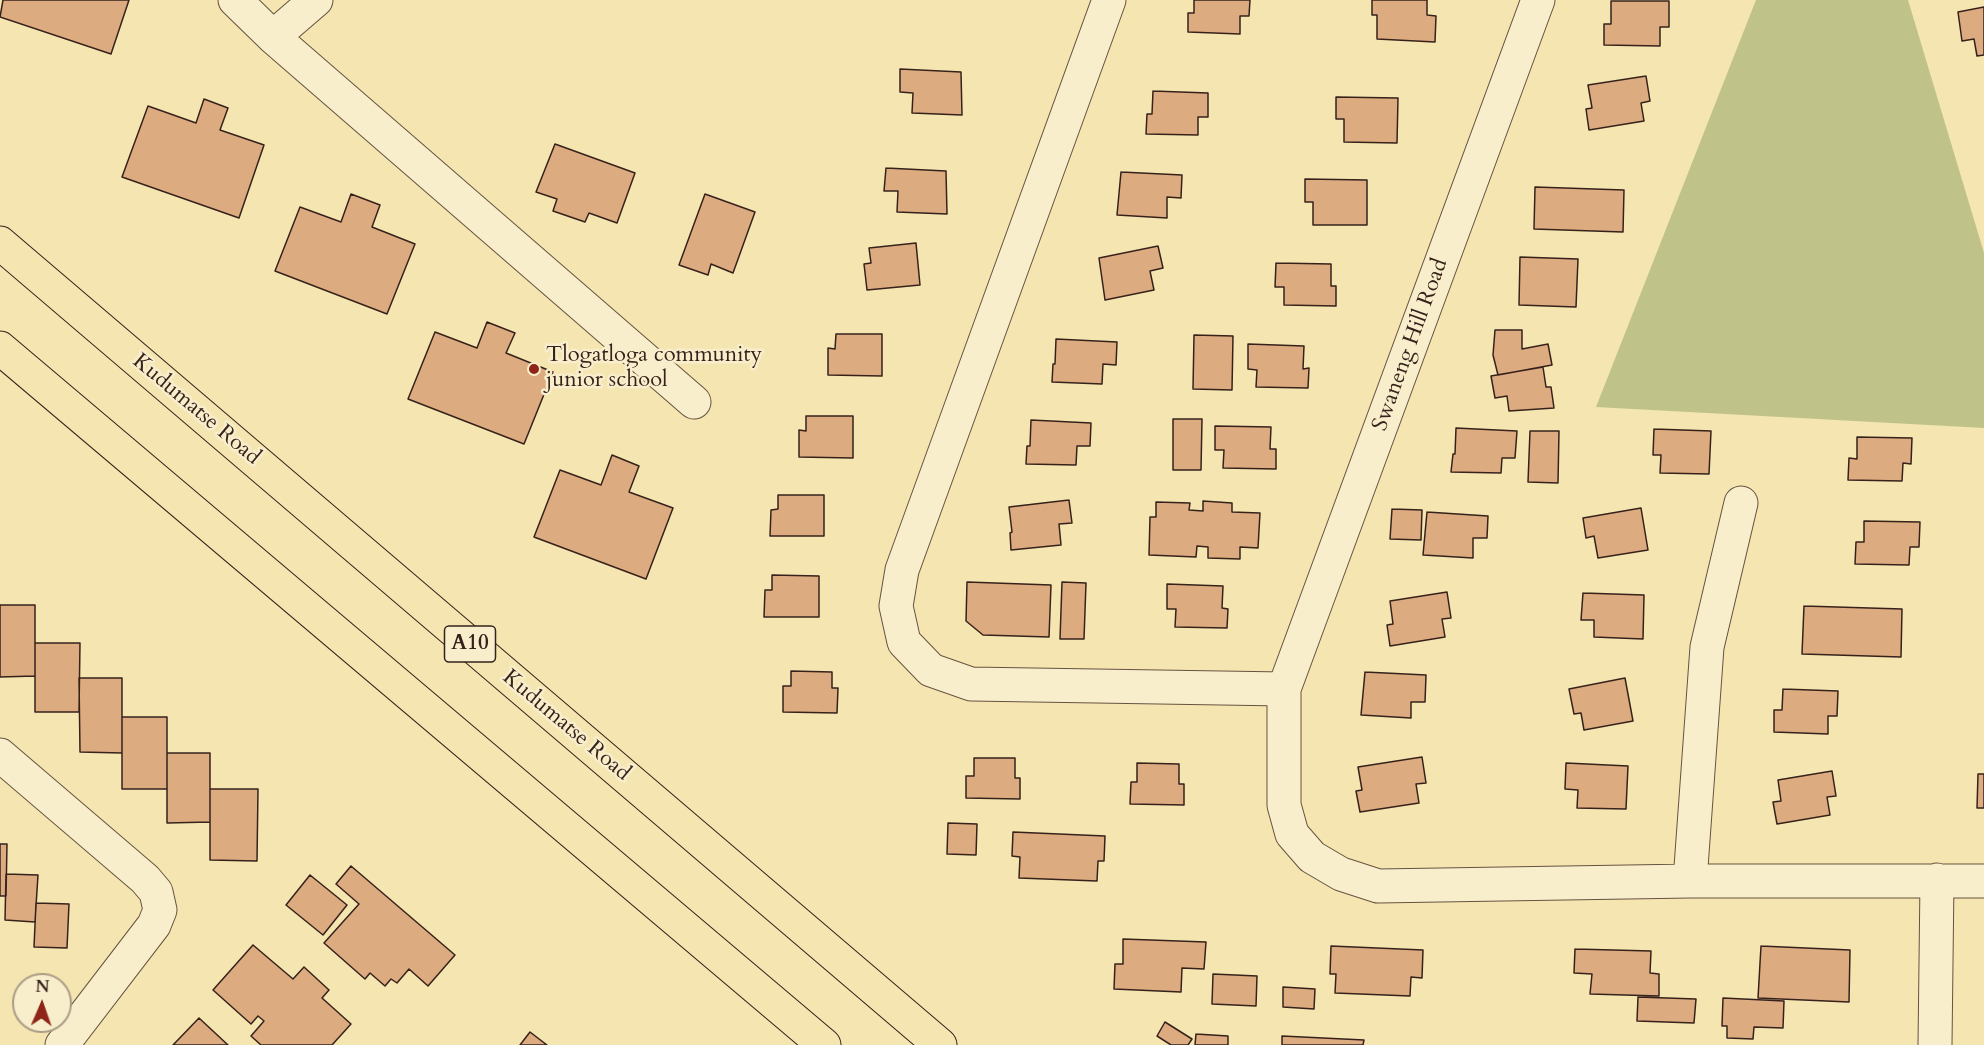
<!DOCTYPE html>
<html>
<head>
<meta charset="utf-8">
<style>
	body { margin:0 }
	#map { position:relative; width:1984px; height:1045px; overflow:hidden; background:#f5e5b1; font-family:Cardo,serif }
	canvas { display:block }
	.north { position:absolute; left:12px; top:973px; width:60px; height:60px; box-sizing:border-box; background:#f8eecc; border:2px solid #aa9c85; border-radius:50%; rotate:2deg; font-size:16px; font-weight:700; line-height:24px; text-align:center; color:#36221b }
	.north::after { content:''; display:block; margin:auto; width:21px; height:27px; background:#8f2418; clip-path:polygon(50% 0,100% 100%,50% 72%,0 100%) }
</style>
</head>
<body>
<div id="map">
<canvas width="1984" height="1045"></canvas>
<div class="north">N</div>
</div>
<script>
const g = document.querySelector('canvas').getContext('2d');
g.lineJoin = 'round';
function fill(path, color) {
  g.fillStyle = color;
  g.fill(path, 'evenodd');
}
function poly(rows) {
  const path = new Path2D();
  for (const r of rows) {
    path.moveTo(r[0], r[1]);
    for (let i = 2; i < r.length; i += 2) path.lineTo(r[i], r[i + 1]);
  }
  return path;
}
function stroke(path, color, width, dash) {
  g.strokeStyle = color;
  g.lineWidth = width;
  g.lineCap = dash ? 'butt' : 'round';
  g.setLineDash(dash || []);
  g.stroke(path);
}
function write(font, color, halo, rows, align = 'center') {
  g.font = font + ' Cardo,serif';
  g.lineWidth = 5;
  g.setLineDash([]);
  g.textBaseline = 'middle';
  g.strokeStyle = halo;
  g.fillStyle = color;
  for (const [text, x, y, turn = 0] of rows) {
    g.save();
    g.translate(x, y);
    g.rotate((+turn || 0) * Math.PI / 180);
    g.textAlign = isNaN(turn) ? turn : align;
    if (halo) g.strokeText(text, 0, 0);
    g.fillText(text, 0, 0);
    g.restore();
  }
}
fill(poly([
	[1756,0,1908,0,1984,253,1984,428,1596,407]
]), '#bfc389');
const building = poly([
	[3,0,129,0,111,54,0,17,3,0],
	[1194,0,1250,0,1249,16,1240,16,1240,34,1188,32,1188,13,1194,13,1194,0],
	[1372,0,1427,0,1427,15,1436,16,1435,42,1377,39,1377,15,1372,15,1372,0],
	[1611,1,1669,1,1669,27,1660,27,1660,46,1604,45,1604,24,1611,24,1611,1],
	[1984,7,1984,55,1977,56,1974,39,1962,41,1958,12,1984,7],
	[900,69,961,72,962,115,912,113,913,93,900,92,900,69],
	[1646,76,1650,101,1641,103,1644,121,1589,130,1586,109,1592,108,1588,85,1646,76],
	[1153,91,1208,93,1208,117,1198,117,1198,135,1146,134,1147,114,1152,114,1153,91],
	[1336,97,1398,98,1397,143,1344,142,1344,119,1336,119,1336,97],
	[204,99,228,108,220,130,264,145,239,218,122,177,148,106,196,123,204,99],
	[555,144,635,173,617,223,589,213,585,222,553,211,557,199,536,192,555,144],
	[886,168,946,171,947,214,897,212,898,191,884,191,886,168],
	[1121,172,1182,175,1181,198,1167,197,1167,218,1117,215,1121,172],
	[1305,179,1367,180,1367,225,1313,225,1313,202,1305,202,1305,179],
	[1535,187,1624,190,1623,232,1534,229,1535,187],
	[351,194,380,205,372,227,415,244,387,314,275,271,300,207,341,222,351,194],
	[705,194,755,212,733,273,711,264,708,275,679,265,705,194],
	[916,243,920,285,867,290,864,264,871,263,869,248,916,243],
	[1158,246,1163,268,1150,271,1154,290,1105,300,1099,258,1158,246],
	[1520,257,1578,259,1576,307,1519,305,1520,257],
	[1276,263,1331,264,1331,286,1336,286,1336,306,1284,305,1284,287,1275,287,1276,263],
	[487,322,515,333,506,353,553,372,524,444,408,399,435,332,477,348,487,322],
	[1495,330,1522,330,1522,349,1548,344,1552,365,1498,375,1493,355,1495,330],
	[836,334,882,334,882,376,828,375,828,348,835,349,836,334],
	[1194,335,1233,336,1232,390,1193,389,1194,335],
	[1056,339,1117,342,1116,365,1103,364,1102,384,1052,382,1053,364,1055,364,1056,339],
	[1248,344,1304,346,1303,369,1309,368,1308,388,1256,387,1257,370,1248,369,1248,344],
	[1543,367,1546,387,1551,387,1554,408,1509,411,1507,396,1495,398,1491,376,1543,367],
	[806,416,853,416,853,458,799,457,799,430,806,431,806,416],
	[1173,419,1202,419,1201,470,1173,470,1173,419],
	[1031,420,1091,423,1090,446,1077,446,1076,465,1026,464,1027,446,1030,446,1031,420],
	[1215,426,1271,427,1270,449,1276,449,1276,469,1223,468,1224,450,1215,450,1215,426],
	[1456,428,1517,431,1515,458,1502,458,1501,473,1451,472,1453,454,1455,454,1456,428],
	[1654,429,1711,431,1709,474,1660,473,1661,455,1653,455,1654,429],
	[1530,431,1559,431,1558,483,1528,482,1530,431],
	[1857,437,1912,438,1911,464,1903,463,1902,481,1848,480,1849,458,1857,459,1857,437],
	[612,455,639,466,629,492,673,508,646,579,534,537,560,470,601,485,612,455],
	[778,495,824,495,824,536,770,536,771,510,778,509,778,495],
	[1069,500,1072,523,1059,524,1061,545,1011,550,1010,533,1012,532,1009,507,1069,500],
	[1203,501,1232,503,1232,512,1260,513,1258,548,1240,547,1240,559,1208,558,1208,547,1197,546,1196,557,1149,555,1150,517,1156,517,1156,502,1190,503,1189,510,1203,511,1203,501],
	[1641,508,1648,550,1598,558,1594,536,1586,538,1583,518,1641,508],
	[1392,509,1422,510,1421,540,1390,539,1392,509],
	[1427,512,1488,516,1487,538,1473,538,1473,558,1423,555,1427,512],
	[1864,521,1920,522,1919,547,1910,547,1909,565,1855,564,1856,542,1864,542,1864,521],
	[772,575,819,576,819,617,764,617,765,590,772,590,772,575],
	[967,582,1051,585,1049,637,983,635,966,621,967,582],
	[1062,582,1086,583,1084,639,1060,639,1062,582],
	[1167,584,1223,586,1222,608,1228,609,1227,628,1175,627,1176,609,1167,609,1167,584],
	[1447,592,1451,618,1442,619,1445,637,1390,646,1387,625,1393,624,1390,601,1447,592],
	[1583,593,1644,595,1643,639,1594,637,1594,620,1581,620,1583,593],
	[0,605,35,605,35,676,0,677,0,605],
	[1804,606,1902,609,1901,657,1802,654,1804,606],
	[35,643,80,643,79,712,35,712,35,643],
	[791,671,832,672,832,688,838,688,837,713,783,712,783,686,791,686,791,671],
	[1365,672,1426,675,1425,702,1411,702,1411,718,1361,715,1365,672],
	[79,678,122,678,122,753,80,752,79,678],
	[1625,678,1633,721,1584,730,1581,713,1574,714,1569,689,1625,678],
	[1783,689,1838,691,1837,716,1828,716,1828,734,1774,732,1774,710,1782,710,1783,689],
	[122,717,167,717,167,789,122,789,122,717],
	[167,753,210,753,210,822,167,823,167,753],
	[1422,757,1426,783,1416,784,1419,803,1360,812,1356,791,1362,790,1358,767,1422,757],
	[974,758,1015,758,1015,778,1020,778,1020,799,966,798,966,776,974,776,974,758],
	[1137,763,1179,764,1179,784,1184,784,1184,805,1130,804,1131,782,1137,782,1137,763],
	[1566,763,1628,766,1626,809,1577,808,1578,790,1565,789,1566,763],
	[1832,771,1836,796,1827,797,1830,815,1777,824,1773,802,1781,801,1778,780,1832,771],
	[1978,774,1984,774,1984,808,1977,808,1978,774],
	[210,789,258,789,257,861,210,860,210,789],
	[948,823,977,824,976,855,947,854,948,823],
	[1013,832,1105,836,1104,861,1098,861,1097,881,1019,878,1020,857,1012,856,1013,832],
	[0,844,7,844,6,896,0,896,0,844],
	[351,866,455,955,428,986,409,969,397,983,391,979,385,986,370,973,365,979,324,943,359,904,336,884,351,866],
	[6,874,38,875,35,922,5,920,6,874],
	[310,875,347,905,323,935,286,905,310,875],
	[36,903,69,904,67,948,34,947,36,903],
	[1123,939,1206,942,1204,969,1182,968,1181,992,1114,989,1115,964,1123,964,1123,939],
	[253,945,293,979,304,967,329,990,322,998,351,1024,332,1045,261,1045,251,1036,264,1021,258,1016,251,1024,213,990,253,945],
	[1331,946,1423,950,1422,978,1411,977,1410,996,1335,993,1336,974,1330,974,1331,946],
	[1761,946,1850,950,1849,1002,1758,998,1761,946],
	[1575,949,1651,951,1650,973,1659,974,1659,996,1590,994,1592,974,1574,973,1575,949],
	[1213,974,1257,976,1256,1006,1212,1004,1213,974],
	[1283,987,1315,989,1314,1009,1283,1007,1283,987],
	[1638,997,1696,999,1694,1023,1637,1021,1638,997],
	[1723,998,1784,1001,1783,1028,1754,1027,1753,1039,1727,1038,1727,1026,1722,1026,1723,998],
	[199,1018,228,1045,173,1045,199,1018],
	[1165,1022,1192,1039,1188,1045,1171,1045,1157,1036,1165,1022],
	[530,1032,547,1045,520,1045,530,1032],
	[1196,1034,1228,1036,1228,1045,1195,1045,1196,1034],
	[1282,1036,1364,1040,1363,1045,1282,1045,1282,1036]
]);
fill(building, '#ddab80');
stroke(building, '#36221b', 1.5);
const minor = poly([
	[235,0,273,37,694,402],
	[1109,0,902,570,896,606,904,642,931,670,971,684,1284,689],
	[1538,0,1284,689,1284,805,1292,834,1312,857,1341,874,1378,886,1690,881,1984,881],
	[273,37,316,0],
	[0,755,145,879,156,892,160,910,154,925,62,1045],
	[1690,881,1707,647,1741,503],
	[1935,1045,1937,880]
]);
const major = poly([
	[0,243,940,1045],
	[0,348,824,1045]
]);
stroke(minor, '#665340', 35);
stroke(major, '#36221b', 35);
stroke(minor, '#f8eecc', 33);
stroke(major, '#f5e5b1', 33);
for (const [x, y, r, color] of [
	[534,369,6,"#8f2418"]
]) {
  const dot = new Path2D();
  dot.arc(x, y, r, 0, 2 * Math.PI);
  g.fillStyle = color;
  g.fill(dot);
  stroke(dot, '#f8eecc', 2);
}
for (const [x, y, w] of [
	[470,644,51]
]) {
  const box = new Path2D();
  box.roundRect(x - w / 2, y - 18, w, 36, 4.5);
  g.fillStyle = '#f8eecc';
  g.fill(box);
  stroke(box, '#36221b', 1.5);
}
write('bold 21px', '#36221b', null, [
	["A10",470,644]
]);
write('22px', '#36221b', '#f8eecc', [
	["Swaneng Hill Road",1411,345,-70],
	["Kudumatse Road",196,410,40],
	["Kudumatse Road",566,726,40]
]);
write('22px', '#36221b', '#f8eecc', [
	["Tlogatloga community",546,356],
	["junior school",546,381]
], 'left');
</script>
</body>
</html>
